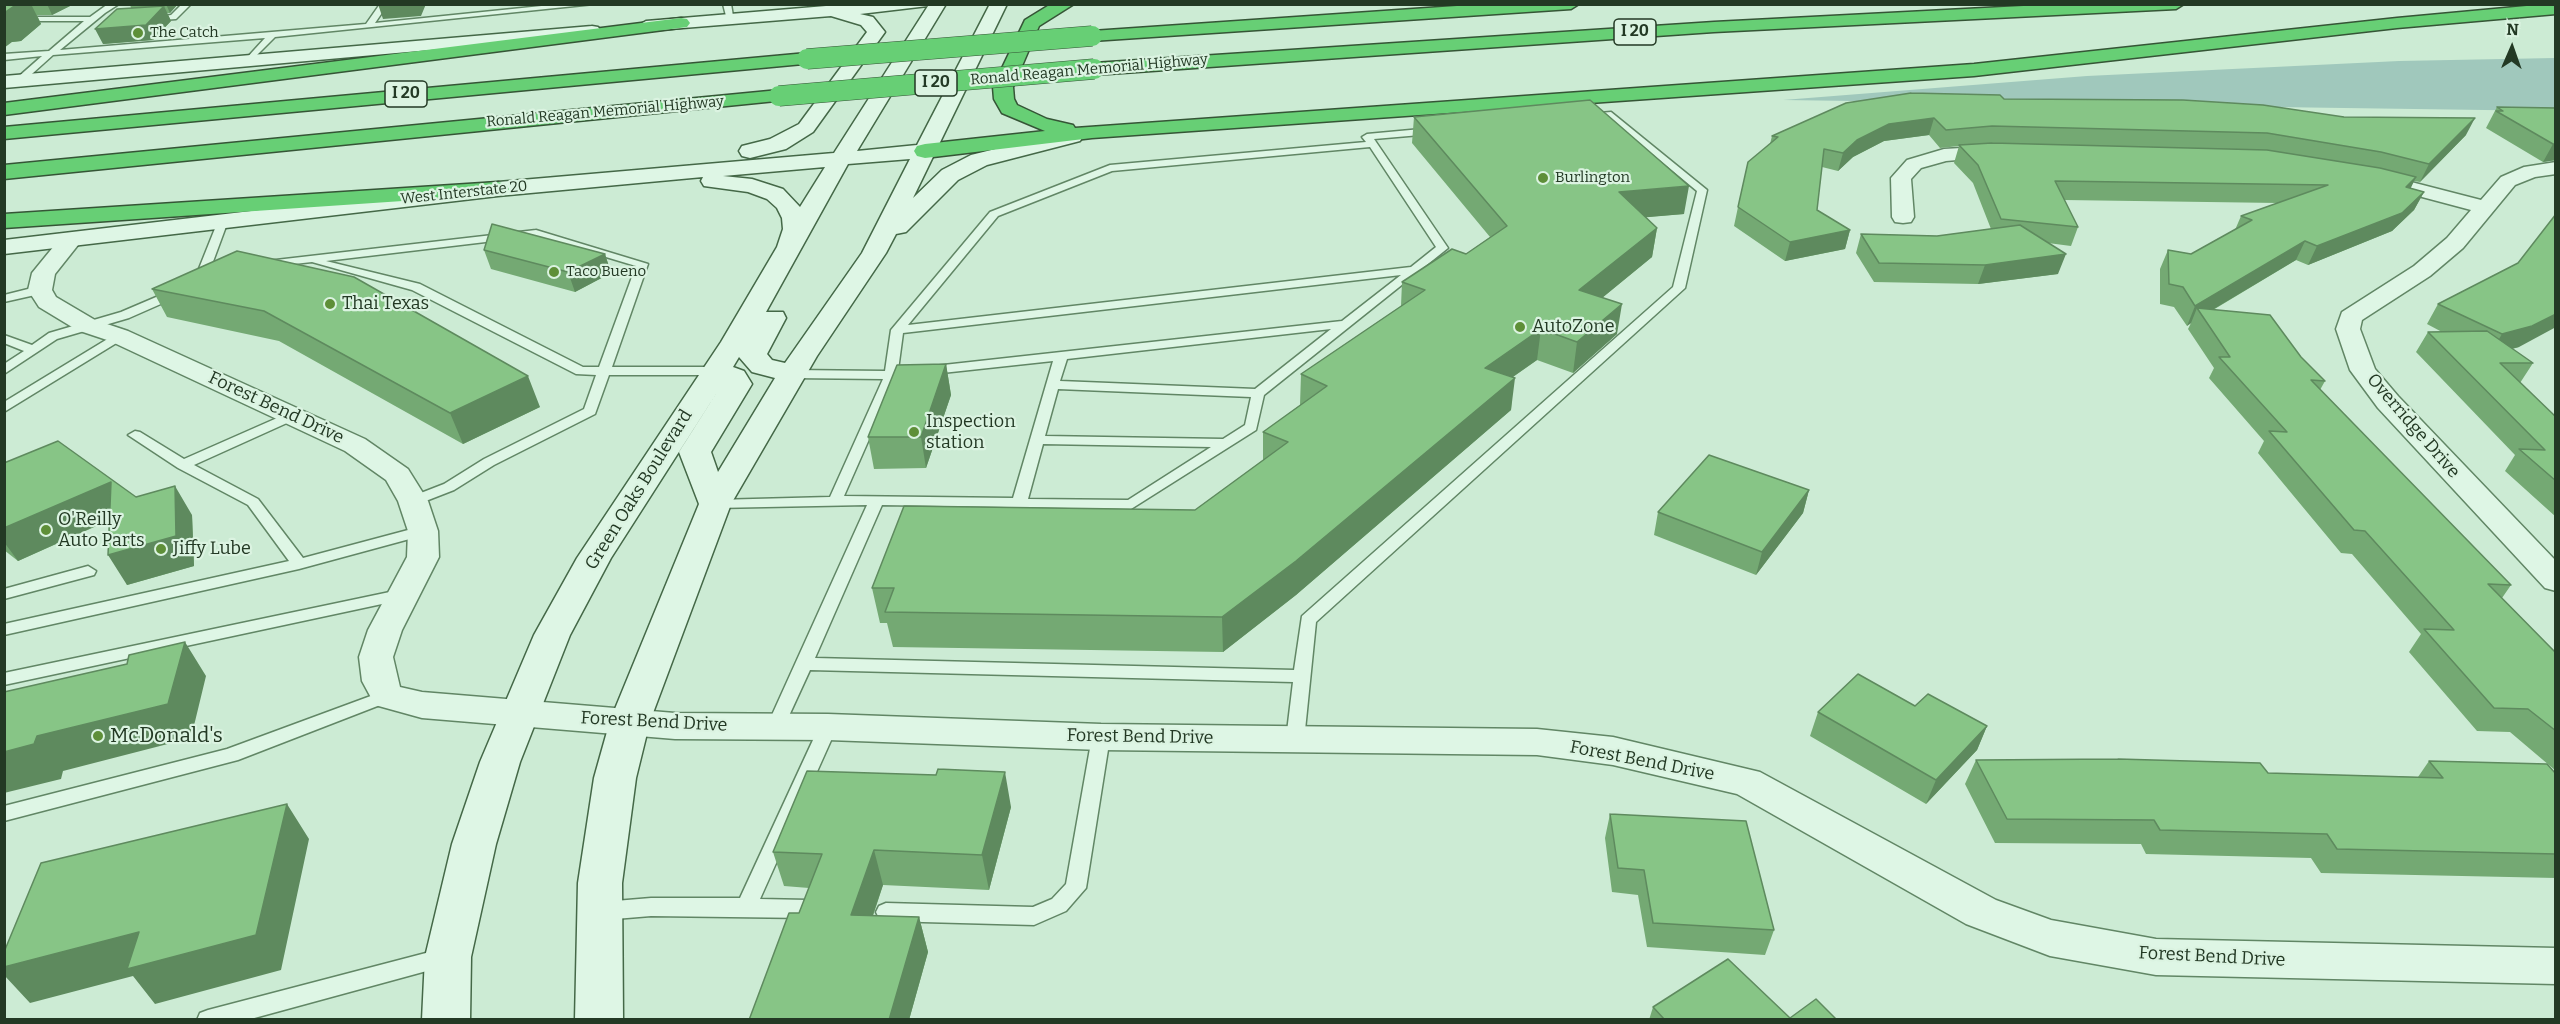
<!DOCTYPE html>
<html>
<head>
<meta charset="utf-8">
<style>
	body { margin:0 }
	#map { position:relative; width:2560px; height:1024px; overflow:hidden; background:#ccebd4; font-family:Bitter,serif }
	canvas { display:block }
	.frame { position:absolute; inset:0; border:6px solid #233924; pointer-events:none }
	.north { position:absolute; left:2482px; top:18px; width:60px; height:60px; -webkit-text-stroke:4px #dbf3e1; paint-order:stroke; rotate:2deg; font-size:16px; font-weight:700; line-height:24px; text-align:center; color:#233924 }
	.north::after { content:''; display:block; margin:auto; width:21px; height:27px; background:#233924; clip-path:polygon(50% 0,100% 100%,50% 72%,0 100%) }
</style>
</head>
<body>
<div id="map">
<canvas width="2560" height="1024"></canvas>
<div class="frame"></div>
<div class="north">N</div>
</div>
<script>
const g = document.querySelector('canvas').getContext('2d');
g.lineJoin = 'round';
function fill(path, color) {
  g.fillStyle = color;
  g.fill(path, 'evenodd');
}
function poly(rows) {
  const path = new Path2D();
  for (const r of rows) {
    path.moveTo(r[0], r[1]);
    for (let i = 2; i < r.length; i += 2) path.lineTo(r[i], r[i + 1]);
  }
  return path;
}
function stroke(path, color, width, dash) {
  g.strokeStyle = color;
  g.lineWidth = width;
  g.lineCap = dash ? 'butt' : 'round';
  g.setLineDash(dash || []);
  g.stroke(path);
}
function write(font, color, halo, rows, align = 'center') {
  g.font = font + ' Bitter,serif';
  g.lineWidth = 4.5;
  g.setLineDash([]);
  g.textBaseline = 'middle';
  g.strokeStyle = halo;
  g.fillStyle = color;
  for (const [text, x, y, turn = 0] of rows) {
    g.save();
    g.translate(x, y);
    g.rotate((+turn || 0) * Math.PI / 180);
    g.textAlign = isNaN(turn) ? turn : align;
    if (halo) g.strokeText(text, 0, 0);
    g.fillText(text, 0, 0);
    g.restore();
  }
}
fill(poly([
	[2555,58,2555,111,1783,100,2087,76,2399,61]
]), '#a0c8bc');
const service = poly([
	[108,4,119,4,105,13,60,50,366,24,380,4,388,4,375,23,561,4,594,4,275,37,248,64,244,61,265,38,53,55,23,82,17,82,17,78,42,56,4,60,4,54,49,51,84,21,4,21,4,17,90,17,108,4],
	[182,4,191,4,176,19,148,21,144,19,171,15,182,4],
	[723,4,731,4,734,22,727,20,723,4],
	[1611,112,1707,190,1685,288,1316,622,1304,740,1301,745,1295,747,1289,745,1286,740,1293,682,810,670,782,731,776,733,770,731,767,726,867,505,715,508,708,504,715,500,830,497,883,379,792,378,785,374,792,370,885,371,891,330,990,212,1110,165,1366,142,1362,137,1367,134,1432,128,1437,131,1432,134,1374,139,1448,248,1264,395,1256,430,1131,509,882,505,815,658,1294,670,1302,616,1673,287,1697,191,1609,118,1587,120,1582,117,1587,114,1611,112],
	[1370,147,1436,247,1411,267,908,325,998,216,1112,171,1370,147],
	[1401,275,1342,321,898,370,903,333,1401,275],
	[1331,329,1255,389,1060,381,1067,359,1331,329],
	[1053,361,1013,498,844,496,896,378,1053,361],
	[1058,389,1251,397,1245,425,1223,439,1045,436,1058,389],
	[1043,444,1211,447,1128,500,1028,499,1043,444],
	[223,218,228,221,211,267,220,268,222,270,216,273,200,273,198,271,218,221,223,218],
	[536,230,648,264,612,367,715,367,721,371,715,375,609,375,595,414,494,465,454,490,418,504,408,504,406,501,408,498,444,484,484,459,584,409,596,375,576,374,412,290,312,262,267,267,261,264,267,261,536,230],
	[536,236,636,266,599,367,583,367,420,284,326,261,536,236],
	[40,286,46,290,44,293,4,302,4,295,40,286],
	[175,289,179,290,179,296,129,318,57,339,4,374,4,364,24,351,4,343,4,335,32,345,49,333,121,312,175,289],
	[119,332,123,333,123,339,4,412,4,402,119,332],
	[293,411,300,415,298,418,194,465,258,499,303,558,423,526,431,531,428,534,299,569,4,635,4,624,289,561,248,505,178,468,128,435,135,431,140,432,184,459,293,411],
	[88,566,96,571,94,575,4,599,4,589,88,566],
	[404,589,412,594,410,598,4,685,4,673,404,589],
	[387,690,393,692,396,696,393,700,238,760,4,821,4,806,227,749,387,690],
	[828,720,834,722,837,727,760,899,808,900,815,903,818,909,815,915,808,918,651,916,603,920,596,917,593,911,596,905,603,902,651,898,740,898,819,727,822,722,828,720],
	[1101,730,1107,732,1110,737,1086,888,1066,911,1034,925,886,921,879,918,876,912,879,906,886,903,1033,907,1052,899,1066,884,1092,737,1095,732,1101,730],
	[445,948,453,951,456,957,453,963,445,966,247,1020,197,1020,200,1013,208,1010,445,948]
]);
const minor = poly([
	[1996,146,2003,148,2006,152,2003,156,1946,161,1921,168,1911,179,1914,217,1911,222,1903,223,1895,222,1892,217,1891,178,1907,160,1944,149,1996,146],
	[2556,162,2556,174,2535,177,2515,185,2463,248,2430,276,2362,320,2360,329,2375,369,2398,396,2556,561,2556,591,2545,588,2378,408,2350,370,2336,329,2342,312,2414,266,2447,238,2471,210,2377,185,2374,181,2377,177,2384,175,2481,200,2501,177,2524,167,2556,162],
	[71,233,79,235,82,240,55,274,52,290,56,297,95,320,128,331,365,439,408,469,428,501,438,531,439,557,402,630,393,657,400,687,422,692,675,713,828,714,1101,724,1537,729,1613,737,1760,772,1996,900,2051,920,2156,939,2556,948,2556,984,2156,975,2050,956,1966,924,1737,794,1613,765,1537,755,1101,750,828,740,675,739,422,718,375,705,362,681,359,657,368,630,407,557,408,531,398,501,386,480,345,451,110,341,77,330,39,307,28,290,32,273,63,235,71,233]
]);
const secondary = poly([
	[850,4,946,4,857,151,917,145,990,4,1007,4,913,198,942,170,971,155,1072,130,1080,131,1083,136,1080,141,987,165,958,180,906,232,896,234,886,253,817,356,731,504,650,721,636,778,622,883,623,1020,575,1020,578,883,594,778,610,721,699,504,679,452,723,383,611,558,570,635,520,762,496,844,471,957,470,1020,422,1020,425,957,452,844,480,762,534,635,577,558,721,342,777,247,783,229,782,218,777,208,767,199,748,192,704,186,701,181,703,177,498,196,4,254,4,240,498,182,834,153,928,6,860,14,873,17,885,32,813,132,786,149,750,158,742,156,739,151,742,146,770,139,799,124,867,32,861,25,831,16,646,31,637,26,646,21,850,4],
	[910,159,862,253,785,363,772,360,767,354,786,318,783,312,766,312,848,164,910,159],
	[825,167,800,207,783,189,752,179,723,176,825,167],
	[739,357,752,372,775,378,718,472,711,452,752,384,744,371,733,367,739,357],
	[592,26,598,27,601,31,598,35,4,88,4,76,592,26]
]);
const motorway = poly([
	[1051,4,1074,4,1039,26,1013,87,1014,99,1017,105,1047,119,1073,125,1075,128,1974,64,2397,18,2548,4,2556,4,2556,14,2397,28,1974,76,1092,138,925,158,917,156,914,151,917,146,925,144,1045,131,1002,113,994,99,993,87,1025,20,1051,4],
	[1486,4,1579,4,1571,9,1092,41,1083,36,1092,31,1486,4],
	[2062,4,2184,4,2176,9,1714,32,1094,75,1084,69,1094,63,1714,22,2062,4],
	[681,18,687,19,690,23,687,27,4,115,4,103,681,18],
	[807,53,816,59,814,63,4,139,4,127,807,53],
	[779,90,786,92,789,96,786,100,4,179,4,165,779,90],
	[498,182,506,184,509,189,506,194,4,228,4,214,498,182]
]);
stroke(service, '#618665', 3);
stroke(minor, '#618665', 3);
stroke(secondary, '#446847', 3);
stroke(motorway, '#355536', 3);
fill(service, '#def6e5');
fill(minor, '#def6e5');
fill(secondary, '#def6e5');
fill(motorway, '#67cf75');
const motorwayBridge = poly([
	[807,59,1092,36],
	[779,96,1094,69]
]);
stroke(motorwayBridge, '#355536', 21, []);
stroke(motorwayBridge, '#67cf75', 20);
fill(poly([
	[4,4,74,4,52,15,37,15,41,24,21,41,12,42],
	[130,4,178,4,170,13,167,13,171,21,153,40,103,44,131,8],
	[2004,99,2466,135,2420,182,2414,181,2410,188,2424,192,2414,210,2392,231,2308,265,2296,260,2213,310,2301,357,2325,381,2320,390,2511,585,2502,598,2556,653,2556,771,2510,732,2477,731,2409,652,2421,634,2352,554,2341,553,2258,453,2264,441,2209,378,2214,368,2188,329,2191,323,2187,326,2174,307,2160,304,2160,269,2168,250,2191,254,2235,230,2241,216,2279,203,2064,200,2078,227,2071,246,2048,243,2058,274,1978,284,1874,282,1856,253,1861,234,1937,236,1991,229,1973,183,1954,163,1959,146,1940,148,1929,135,1884,141,1853,157,1838,171,1822,167,1817,210,1850,230,1845,249,1785,261,1734,226,1738,207,1770,144,1772,136],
	[2497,107,2556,108,2556,160,2543,162,2486,128],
	[1414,117,1684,214,1646,217,1657,228,1652,257,1602,298,1617,334,1573,373,1537,360,1513,377,1511,410,1296,595,1223,652,893,647,887,623,880,623,872,588,1195,510,1263,460,1263,432,1300,405,1301,374,1401,306,1402,282,1466,254,1490,237,1412,143],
	[484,250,605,254,611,273,575,292,491,269],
	[2518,263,2519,347,2512,349,2533,363,2520,383,2556,417,2556,517,2505,471,2515,455,2416,352,2428,332,2442,332,2427,324,2438,304],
	[354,277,540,407,463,444,279,341,167,317,152,289],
	[946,364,951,395,926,468,874,469,868,437],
	[4,463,136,497,192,515,194,566,127,585,110,520,18,561,4,550],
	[1809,490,1803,513,1756,575,1654,535,1658,512],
	[1915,706,1987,726,1977,750,1926,804,1810,736,1818,712],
	[1976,760,2268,773,2418,777,2429,761,2556,774,2556,878,2321,873,2311,858,2146,854,2141,844,1995,843,1965,784],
	[936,775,1011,807,989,890,883,885,873,916,919,917,928,952,909,1020,749,1020,799,913,809,888,784,886,773,852],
	[1610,814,1774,930,1765,955,1647,947,1638,895,1612,892,1605,838],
	[1653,1007,1790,1018,1837,1020,1649,1020]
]), '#74a973');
fill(poly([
	[17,4,31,4,41,24,21,41,12,42,4,48,4,13],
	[47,4,74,4,52,15],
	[166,4,178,4,170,13],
	[378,4,426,4,421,16,383,19],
	[164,6,171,21,153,40,103,44,95,29],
	[1934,118,1929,135,1884,141,1853,157,1838,171,1843,153,1857,140,1889,124],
	[2475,118,2466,135,2420,182,2429,164],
	[2553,144,2556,144,2556,160,2543,162],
	[2416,177,2407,196,2406,187],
	[1689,186,1684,214,1615,220,1619,192],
	[2424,192,2414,210,2392,231,2308,265,2317,246],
	[1657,228,1652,257,1575,320,1579,290],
	[1850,230,1845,249,1785,261,1790,242],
	[2305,241,2296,260,2202,316,2197,308,2191,323,2187,326,2195,306],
	[605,254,611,273,575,292,568,272],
	[2066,254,2058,274,1978,284,1985,265],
	[1622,304,1617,334,1573,373,1577,342],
	[2556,314,2556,327,2519,347,2490,354,2502,334],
	[1541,329,1537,360,1481,399,1485,368],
	[946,364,951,395,926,468,921,437],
	[528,376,540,407,463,444,450,413],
	[1515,378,1511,410,1296,595,1223,652,1222,617],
	[111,482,129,511,18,561,4,542,4,528],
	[175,486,192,515,194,566,127,585,108,555],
	[1809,490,1803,513,1756,575,1762,552],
	[185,642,206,676,191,738,63,771,61,779,4,793,4,752],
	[1987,726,1977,750,1926,804,1936,780],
	[1005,772,1011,807,989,890,982,855],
	[287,804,309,839,281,970,155,1004,133,976,30,1003,4,975,4,967],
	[874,850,883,885,861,950,851,915],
	[919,917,928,952,909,1020,889,1020]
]), '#5e8a5e');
const building = poly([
	[4,4,17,4,4,13,4,4],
	[164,6,146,25,95,29,117,9,164,6],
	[1911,93,2000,95,2004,99,2183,100,2263,105,2344,117,2475,118,2429,164,2381,152,2267,133,1992,126,1946,130,1934,118,1889,124,1857,140,1843,153,1824,149,1817,210,1850,230,1790,242,1738,207,1748,162,1778,137,1772,136,1846,103,1911,93],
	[1590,100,1689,186,1619,192,1657,228,1579,290,1622,304,1577,342,1541,329,1485,368,1515,378,1296,561,1222,617,885,612,894,588,872,588,904,506,1195,510,1288,442,1263,432,1327,386,1301,374,1425,290,1402,282,1452,249,1466,254,1507,226,1414,117,1590,100],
	[2497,107,2556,108,2556,144,2553,144,2496,111,2503,111,2497,107],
	[1992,143,2267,150,2380,168,2416,177,2406,187,2424,192,2402,213,2317,246,2305,241,2195,306,2183,287,2169,284,2168,250,2191,254,2252,220,2241,216,2328,185,2055,181,2078,227,2001,219,1978,165,1959,145,1992,143],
	[2556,214,2556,314,2532,326,2502,334,2438,304,2518,263,2556,214],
	[492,224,605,254,568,272,484,250,492,224],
	[2020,225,2066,254,1985,265,1879,263,1861,234,1937,236,2020,225],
	[237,251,354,277,528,376,450,413,264,311,152,289,237,251],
	[2197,308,2270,315,2301,357,2325,381,2311,380,2511,585,2488,584,2556,653,2556,731,2528,709,2494,708,2424,629,2454,630,2365,531,2354,530,2269,431,2287,432,2219,357,2230,357,2197,308],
	[2487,331,2533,363,2500,363,2556,417,2556,481,2519,449,2545,450,2428,332,2487,331],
	[946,364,921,437,868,437,897,365,946,364],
	[58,441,136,497,175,486,176,536,108,555,111,482,4,528,4,463,58,441],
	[1709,455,1809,490,1762,552,1658,512,1709,455],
	[185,642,168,704,37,736,34,744,4,752,4,692,127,664,129,655,185,642],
	[1858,674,1915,706,1928,694,1987,726,1936,780,1818,712,1858,674],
	[2118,759,2260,763,2268,773,2443,778,2429,761,2547,764,2556,774,2556,854,2337,849,2327,834,2160,830,2154,820,2007,819,1976,760,2118,759],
	[938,769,1005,772,982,855,874,850,851,915,919,917,889,1020,749,1020,789,913,799,913,822,854,773,852,807,771,936,775,938,769],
	[287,804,256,935,127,969,139,932,4,967,4,952,41,863,287,804],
	[1610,814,1746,821,1774,930,1653,923,1644,870,1618,868,1610,814],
	[1728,959,1790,1018,1816,999,1837,1020,1665,1020,1653,1007,1728,959]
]);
fill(building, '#87c586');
stroke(building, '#5e8a5e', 1.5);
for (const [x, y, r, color] of [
	[138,33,6,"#5e8f38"],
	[1543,178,6,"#5e8f38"],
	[554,272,6,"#5e8f38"],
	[330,304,6,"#5e8f38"],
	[1520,327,6,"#5e8f38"],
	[914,432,6,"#5e8f38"],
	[46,530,6,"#5e8f38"],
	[161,549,6,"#5e8f38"],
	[98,736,6,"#5e8f38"]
]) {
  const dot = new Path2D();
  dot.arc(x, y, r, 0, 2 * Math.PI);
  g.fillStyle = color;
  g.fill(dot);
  stroke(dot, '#dbf3e1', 2);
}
write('15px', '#233924', '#dbf3e1', [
	["The Catch",150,33],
	["Burlington",1555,178],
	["Taco Bueno",566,272]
], 'left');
write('15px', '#233924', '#dbf3e1', [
	["Ronald Reagan Memorial Highway",1089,70,-5],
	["Ronald Reagan Memorial Highway",605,112,-5],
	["West Interstate 20",464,193,-6]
]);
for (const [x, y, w] of [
	[1635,32,42],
	[936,83,42],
	[406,94,42]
]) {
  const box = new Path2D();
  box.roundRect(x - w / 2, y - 13, w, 26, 4.5);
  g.fillStyle = '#dbf3e1';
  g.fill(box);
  stroke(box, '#233924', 1.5);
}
write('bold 16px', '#233924', null, [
	["I 20",1635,32],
	["I 20",936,83],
	["I 20",406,94]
]);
write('18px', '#233924', '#dbf3e1', [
	["Thai Texas",342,304],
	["AutoZone",1532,327],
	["Inspection",926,422],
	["station",926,443],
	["O'Reilly",58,520],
	["Auto Parts",58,541],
	["Jiffy Lube",173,549]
], 'left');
write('18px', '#233924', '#dbf3e1', [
	["Forest Bend Drive",276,408,25],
	["Overridge Drive",2413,426,49],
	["Green Oaks Boulevard",639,490,-58],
	["Forest Bend Drive",654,722,3],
	["Forest Bend Drive",1140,737,1],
	["Forest Bend Drive",1642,761,11],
	["Forest Bend Drive",2212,957,3]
]);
write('21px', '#233924', '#dbf3e1', [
	["McDonald's",110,736]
], 'left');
</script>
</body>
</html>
